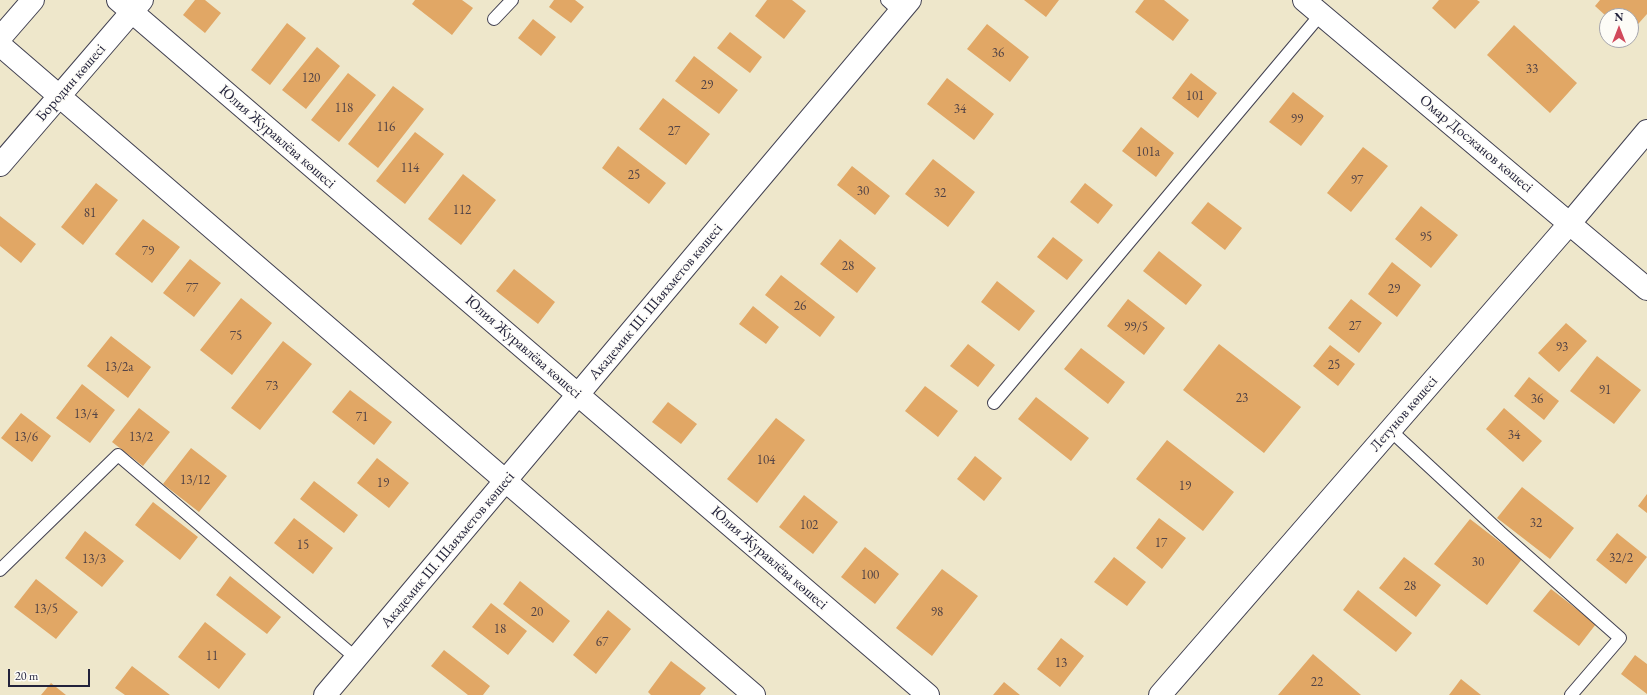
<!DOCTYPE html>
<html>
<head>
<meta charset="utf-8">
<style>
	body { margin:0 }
	#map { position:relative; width:1647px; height:695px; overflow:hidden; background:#eee7cb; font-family:"EB Garamond",serif }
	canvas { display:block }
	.north { position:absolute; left:1599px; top:8px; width:40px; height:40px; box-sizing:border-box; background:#fdfcf7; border:1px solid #a5a5ac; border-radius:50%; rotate:0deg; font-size:11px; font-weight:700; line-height:16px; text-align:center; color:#22223b }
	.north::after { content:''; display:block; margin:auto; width:14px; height:18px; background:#d1495b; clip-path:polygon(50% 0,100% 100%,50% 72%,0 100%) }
	.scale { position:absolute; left:8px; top:669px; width:82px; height:18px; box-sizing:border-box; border:2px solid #22223b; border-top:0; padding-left:5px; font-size:12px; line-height:14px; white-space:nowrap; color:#22223b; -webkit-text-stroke:3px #fdfcf7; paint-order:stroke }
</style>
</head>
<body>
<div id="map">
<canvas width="1647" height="695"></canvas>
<div class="north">N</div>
<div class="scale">20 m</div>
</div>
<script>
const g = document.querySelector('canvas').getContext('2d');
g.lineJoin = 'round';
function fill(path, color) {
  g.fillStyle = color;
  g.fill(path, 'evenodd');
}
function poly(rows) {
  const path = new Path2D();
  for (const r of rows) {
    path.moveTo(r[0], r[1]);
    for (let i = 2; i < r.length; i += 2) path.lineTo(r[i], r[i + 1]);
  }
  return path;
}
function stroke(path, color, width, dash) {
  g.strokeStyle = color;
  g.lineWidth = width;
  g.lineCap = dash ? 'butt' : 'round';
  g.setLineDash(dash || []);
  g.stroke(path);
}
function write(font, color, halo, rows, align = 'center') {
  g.font = font + ' "EB Garamond",serif';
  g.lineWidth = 3;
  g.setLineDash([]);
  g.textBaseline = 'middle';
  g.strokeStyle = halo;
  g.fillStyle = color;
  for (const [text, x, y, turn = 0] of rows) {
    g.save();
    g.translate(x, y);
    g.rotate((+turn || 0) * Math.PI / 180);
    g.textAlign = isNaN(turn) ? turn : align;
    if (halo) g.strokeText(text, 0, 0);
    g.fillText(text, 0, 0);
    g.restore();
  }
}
fill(poly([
	[195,0,205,0,221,13,205,33,183,15],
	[415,0,462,0,473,8,452,35,412,4],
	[554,0,575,0,584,7,571,23,549,7],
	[767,0,792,0,806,11,784,39,755,16],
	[1024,0,1059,0,1046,17],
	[1144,0,1164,0,1189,20,1173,41,1135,12],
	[1439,0,1477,0,1480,2,1455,29,1432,8],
	[1600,0,1647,0,1647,14,1631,32,1631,16,1606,16,1595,6],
	[533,19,556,37,541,56,518,38],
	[287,23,306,38,270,85,251,70],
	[987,24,1029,57,1010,82,967,49],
	[1514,25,1577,83,1550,113,1487,55],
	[730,32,762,57,750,73,717,48],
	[317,47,340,66,306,109,282,90],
	[694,56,738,90,719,114,675,81],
	[348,73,376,95,339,142,311,120],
	[1191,73,1217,93,1198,118,1172,98],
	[947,78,994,114,974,140,927,104],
	[393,86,424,109,378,168,348,144],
	[1293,92,1324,116,1301,146,1269,122],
	[663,98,710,134,686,165,639,129],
	[1141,127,1174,153,1156,177,1122,151],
	[415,132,444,154,405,204,376,181],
	[618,146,666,183,649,204,602,168],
	[1363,147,1388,166,1351,212,1327,193],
	[933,159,975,192,948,227,905,194],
	[852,166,890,196,875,215,837,185],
	[463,174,496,200,461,245,428,219],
	[96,183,118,200,83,245,61,227],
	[1085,183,1113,205,1098,224,1070,202],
	[1208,202,1242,228,1225,250,1191,223],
	[1421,206,1458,235,1431,268,1395,239],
	[0,216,36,244,21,263,0,246],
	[143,219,180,247,152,283,115,254],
	[1053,237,1083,260,1067,280,1037,257],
	[840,239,876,268,857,293,820,264],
	[1159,251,1202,285,1186,305,1143,271],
	[190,259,221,283,194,317,163,293],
	[1392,262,1421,285,1397,317,1368,294],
	[514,269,555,302,538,324,496,291],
	[781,275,835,317,820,337,765,295],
	[997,281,1035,311,1019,331,981,302],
	[241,298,272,323,232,375,200,350],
	[1128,299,1165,328,1144,355,1107,326],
	[1351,299,1382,323,1359,353,1328,328],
	[753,306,779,327,766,344,739,324],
	[1566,323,1587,341,1559,372,1538,353],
	[111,336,151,367,128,398,87,366],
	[283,341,312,364,260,430,231,408],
	[968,344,995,365,978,387,950,366],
	[1219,344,1301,407,1264,453,1183,390],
	[1330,345,1355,364,1338,386,1313,366],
	[1081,348,1125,382,1108,404,1064,369],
	[1597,356,1641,390,1614,424,1570,391],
	[1529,377,1559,401,1544,420,1514,396],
	[82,384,115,410,90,443,56,418],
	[925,386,958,411,938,437,905,411],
	[350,390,392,422,374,445,332,412],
	[1036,397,1089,438,1071,461,1018,419],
	[668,402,697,424,681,444,652,422],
	[139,408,170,432,143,466,112,442],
	[1504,408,1542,441,1523,462,1486,429],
	[21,413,51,436,32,462,1,438],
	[776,418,805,440,757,503,727,479],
	[1167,440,1234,492,1203,531,1136,479],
	[191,448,227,476,199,512,163,484],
	[975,456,1002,478,984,501,957,479],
	[377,458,409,483,389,508,357,483],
	[314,481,358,515,344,533,300,499],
	[1522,487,1574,528,1550,559,1497,518],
	[1647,494,1647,513,1638,506],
	[804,495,838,522,813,554,779,527],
	[153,502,198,537,180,560,135,525],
	[294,518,333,548,313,574,274,543],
	[1159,518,1186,538,1162,569,1136,548],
	[1470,519,1522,559,1487,605,1434,564],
	[85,531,124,561,102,587,65,558],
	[1617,533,1647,557,1626,584,1596,560],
	[865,547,899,574,875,604,841,577],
	[1114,557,1146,582,1127,606,1094,582],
	[1404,557,1441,585,1416,617,1379,588],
	[942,569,978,596,932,656,896,628],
	[230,576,281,617,267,634,216,595],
	[36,579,78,612,56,639,14,607],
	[520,581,570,621,553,643,503,604],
	[1551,589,1596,624,1579,646,1533,611],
	[1358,590,1412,633,1396,652,1343,610],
	[491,603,527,631,508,655,472,627],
	[608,610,631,629,596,674,573,655],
	[205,622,246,654,219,689,178,657],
	[1061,638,1084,656,1060,687,1037,669],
	[444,650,490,686,483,695,468,695,431,666],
	[1313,654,1361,695,1278,695],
	[1635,655,1647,664,1647,694,1621,674],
	[671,661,706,688,700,695,651,695,648,692],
	[132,666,170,695,125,695,115,688],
	[1461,679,1481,695,1449,695],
	[1004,682,1020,695,993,695],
	[51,683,66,695,41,695]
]), '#e1a765');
const lane = poly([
	[887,0,900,12],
	[494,19,512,0],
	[994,403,1321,14],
	[1390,430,1500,532,1620,638,1571,695],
	[0,570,118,455,356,658]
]);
const street = poly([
	[118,0,928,695],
	[0,38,33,0],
	[0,45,754,695],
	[0,165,142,0],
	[1570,223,1647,131],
	[325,695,910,0]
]);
const secondary = poly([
	[1304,0,1647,289],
	[1160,695,1570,223]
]);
stroke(lane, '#414051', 14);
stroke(street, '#414051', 24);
stroke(secondary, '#414051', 24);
stroke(lane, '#fff', 12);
stroke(street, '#fff', 22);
stroke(secondary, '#fff', 22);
write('13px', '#524346', null, [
	["36",998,53],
	["33",1532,69],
	["120",311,78],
	["29",707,85],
	["101",1195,96],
	["118",344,108],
	["34",960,109],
	["99",1297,119],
	["116",386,127],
	["27",674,131],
	["101а",1148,152],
	["114",410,168],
	["25",634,175],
	["97",1357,180],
	["30",863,191],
	["32",940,193],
	["112",462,210],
	["81",90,213],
	["95",1426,237],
	["79",148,251],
	["28",848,266],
	["77",192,288],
	["29",1394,289],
	["26",800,306],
	["27",1355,326],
	["99/5",1136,327],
	["75",236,336],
	["93",1562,347],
	["25",1334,365],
	["13/2а",119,367],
	["73",272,386],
	["91",1605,390],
	["23",1242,398],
	["36",1537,399],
	["13/4",86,414],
	["71",362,417],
	["34",1514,435],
	["13/6",26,437],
	["13/2",141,437],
	["104",766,460],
	["13/12",195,480],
	["19",383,483],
	["19",1185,486],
	["32",1536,523],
	["102",809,525],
	["17",1161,543],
	["15",303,545],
	["32/2",1621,558],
	["13/3",94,559],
	["30",1478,562],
	["100",870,575],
	["28",1410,586],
	["13/5",46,609],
	["20",537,612],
	["98",937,612],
	["18",500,629],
	["67",602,642],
	["11",212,656],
	["13",1061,663],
	["22",1317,682]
]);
write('15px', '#22223b', '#fdfcf7', [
	["Бородин көшесі",71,83,-49],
	["Юлия Журавлёва көшесі",277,137,41],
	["Омар Досжанов көшесі",1476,144,40],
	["Академик Ш. Шаяхметов көшесі",656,302,-50],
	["Юлия Журавлёва көшесі",523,347,41],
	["Летунов көшесі",1404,414,-49],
	["Академик Ш. Шаяхметов көшесі",448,550,-50],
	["Юлия Журавлёва көшесі",769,558,41]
]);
</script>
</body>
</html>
